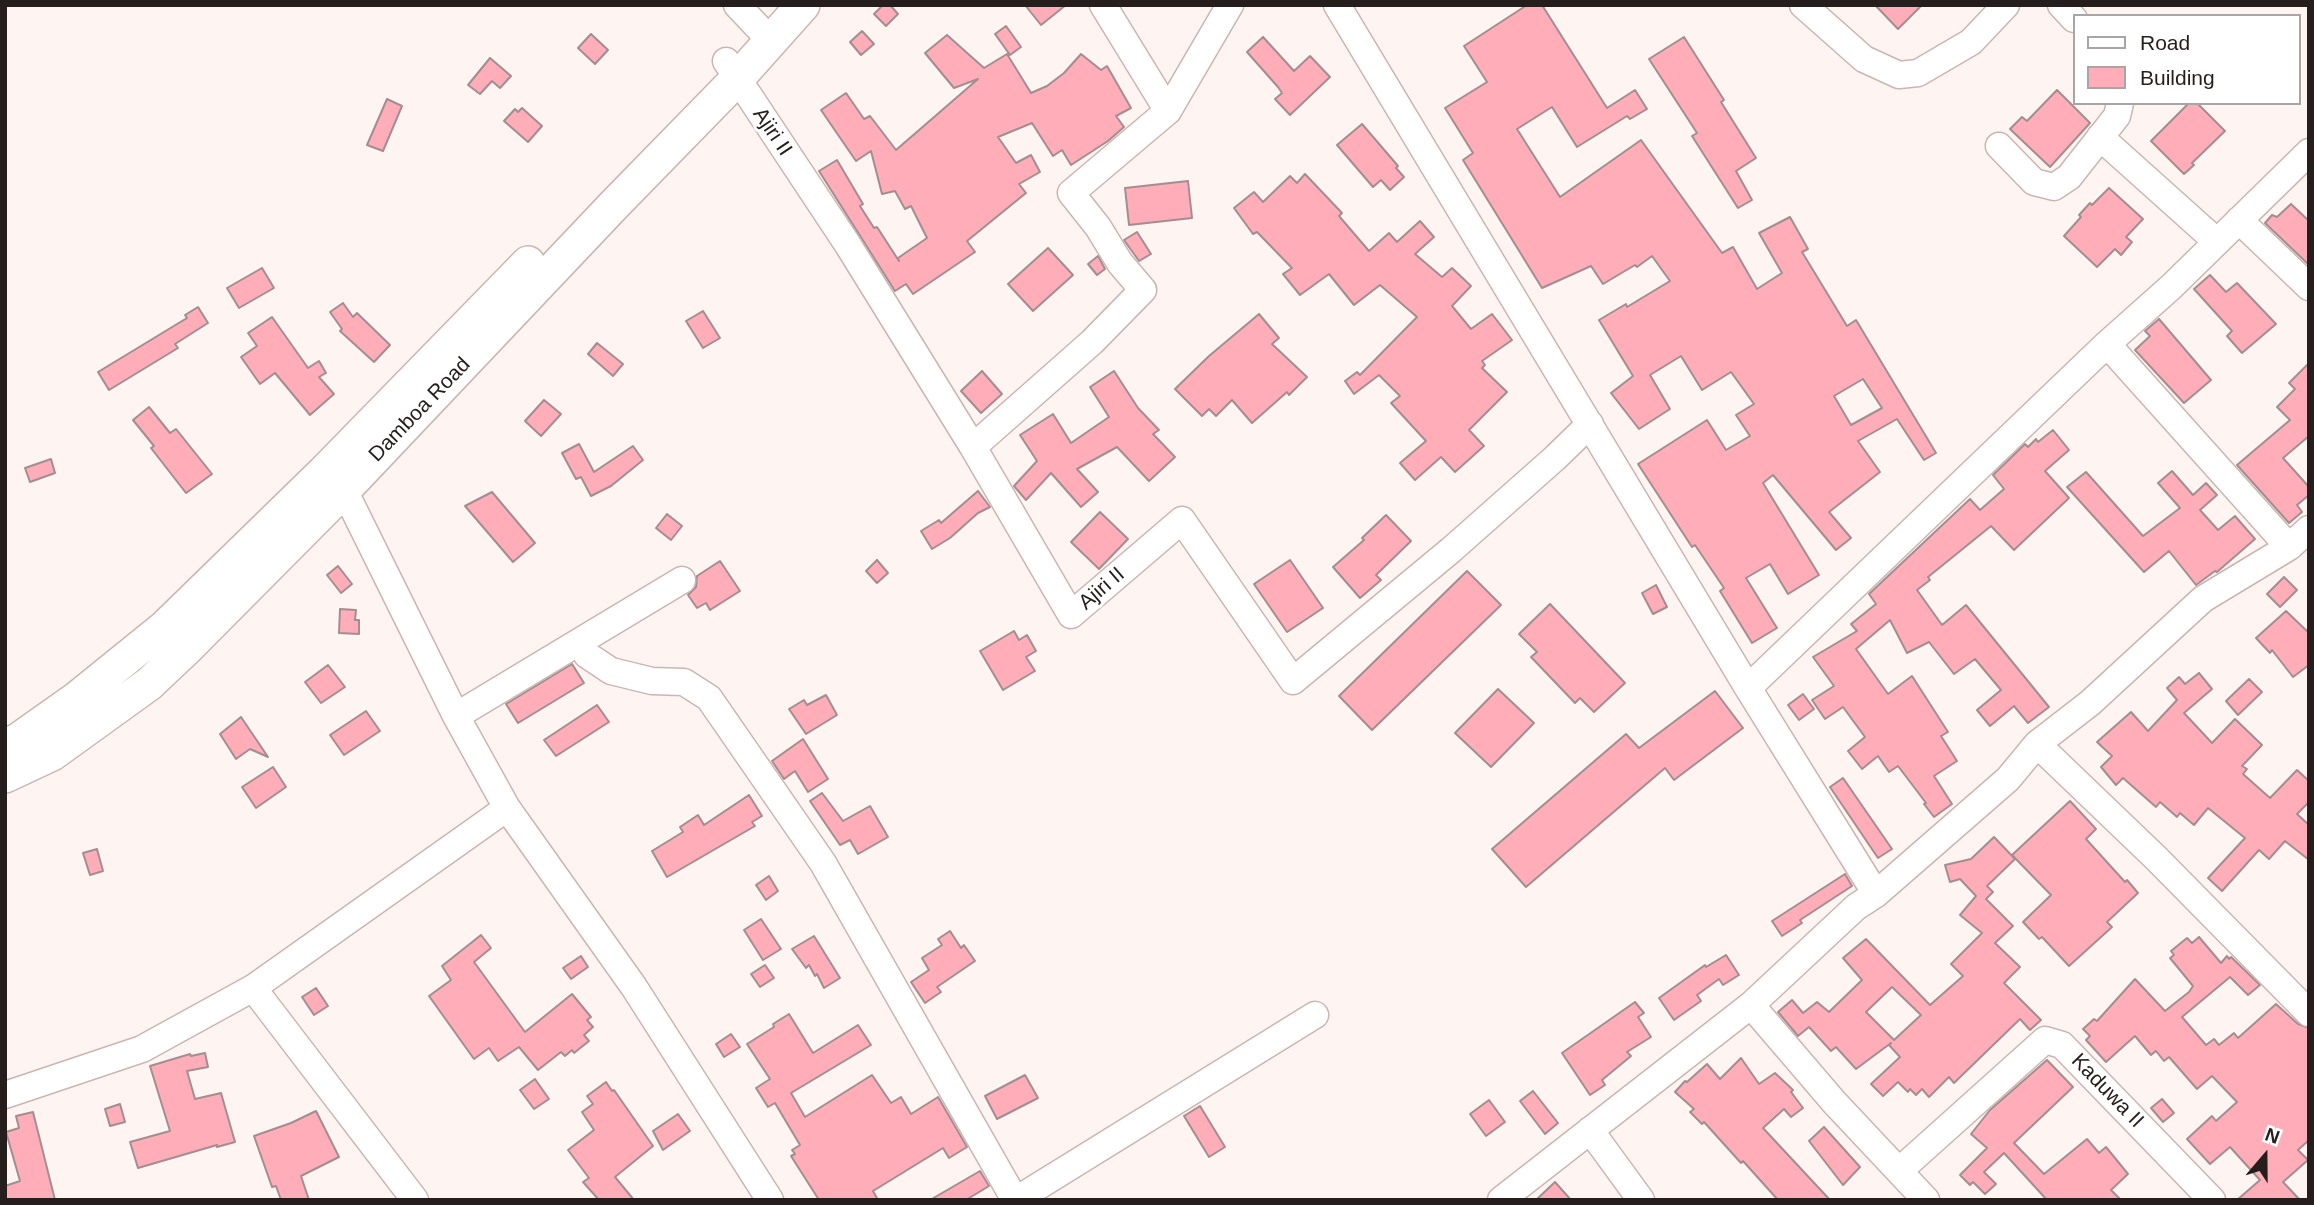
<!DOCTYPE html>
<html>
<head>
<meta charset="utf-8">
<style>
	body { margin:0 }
	#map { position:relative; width:2314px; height:1205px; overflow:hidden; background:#fef4f2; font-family:Helvetica,sans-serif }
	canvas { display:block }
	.frame { position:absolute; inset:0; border:7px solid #261e1c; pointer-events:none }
	.legend { position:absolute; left:2073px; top:14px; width:228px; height:91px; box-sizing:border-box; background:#fff; border:2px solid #a8a5a4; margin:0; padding:9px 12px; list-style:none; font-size:21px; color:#261e1c }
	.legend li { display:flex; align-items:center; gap:14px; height:35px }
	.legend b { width:35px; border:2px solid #a8a5a4 }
	.north { position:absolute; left:2230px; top:1121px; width:70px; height:70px; -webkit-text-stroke:5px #fff; paint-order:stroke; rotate:20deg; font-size:19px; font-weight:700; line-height:28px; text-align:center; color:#261e1c }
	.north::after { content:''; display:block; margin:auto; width:24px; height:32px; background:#261e1c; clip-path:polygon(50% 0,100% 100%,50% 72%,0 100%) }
</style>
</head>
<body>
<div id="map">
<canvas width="2314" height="1205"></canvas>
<div class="frame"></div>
<ul class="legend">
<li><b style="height:9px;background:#fff"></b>Road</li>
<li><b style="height:19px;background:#ffadb8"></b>Building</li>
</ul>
<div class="north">N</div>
</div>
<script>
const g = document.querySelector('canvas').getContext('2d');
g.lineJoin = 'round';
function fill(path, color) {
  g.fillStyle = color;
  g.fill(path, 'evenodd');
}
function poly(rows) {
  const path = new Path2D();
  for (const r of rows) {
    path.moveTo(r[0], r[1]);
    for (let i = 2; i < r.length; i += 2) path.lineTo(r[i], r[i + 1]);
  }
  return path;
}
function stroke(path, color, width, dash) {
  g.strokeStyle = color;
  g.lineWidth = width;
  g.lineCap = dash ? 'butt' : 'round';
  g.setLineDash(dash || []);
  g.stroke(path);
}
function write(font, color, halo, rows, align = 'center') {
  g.font = font + ' Helvetica,sans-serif';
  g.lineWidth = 6;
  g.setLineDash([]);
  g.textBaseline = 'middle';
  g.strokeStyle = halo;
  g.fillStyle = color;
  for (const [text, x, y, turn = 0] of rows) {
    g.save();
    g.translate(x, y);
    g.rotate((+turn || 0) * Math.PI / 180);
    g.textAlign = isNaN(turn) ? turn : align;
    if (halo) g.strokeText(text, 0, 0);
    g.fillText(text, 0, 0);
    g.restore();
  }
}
const building = poly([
	[883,5,890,5,898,14,886,26,874,14,883,5],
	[1025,5,1066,5,1041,25,1025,5],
	[1527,5,1542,5,1607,108,1635,90,1647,109,1630,119,1627,116,1577,147,1552,107,1517,129,1560,197,1641,140,1722,253,1733,247,1757,289,1782,273,1759,233,1790,217,1808,249,1802,252,1847,326,1856,320,1936,453,1924,460,1897,419,1858,441,1880,472,1829,512,1851,538,1836,550,1773,475,1763,483,1819,575,1788,594,1770,564,1746,578,1777,628,1752,643,1720,591,1724,588,1695,545,1692,547,1638,464,1707,420,1726,450,1750,436,1736,415,1754,404,1731,372,1702,390,1681,356,1650,375,1670,409,1639,429,1611,393,1633,376,1599,320,1626,304,1627,307,1670,281,1652,256,1637,267,1635,265,1603,284,1591,266,1542,288,1463,160,1473,153,1445,108,1487,82,1464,46,1527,5],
	[1863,379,1882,408,1851,425,1834,396,1863,379],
	[1875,5,1922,5,1898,29,1875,5],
	[1006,26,1021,47,1010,55,995,34,1006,26],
	[862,31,874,44,861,55,850,42,862,31],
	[591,34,608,50,595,64,578,48,591,34],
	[947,35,984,68,1007,54,1031,93,1047,86,1064,73,1081,54,1101,70,1107,66,1131,108,1116,116,1124,127,1108,141,1071,165,1062,150,1053,156,1032,123,998,137,1016,163,1031,155,1040,172,1019,184,1026,193,967,241,975,252,913,294,906,284,895,291,819,171,837,160,863,204,860,206,874,228,877,227,899,261,898,258,927,238,911,206,905,209,895,191,882,194,871,151,856,161,821,110,846,93,864,119,870,116,896,150,978,79,954,88,925,53,947,35],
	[1263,37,1294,71,1310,56,1330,77,1290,115,1275,99,1282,93,1278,87,1247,52,1263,37],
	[1684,37,1724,100,1721,102,1756,158,1736,171,1752,200,1738,208,1692,136,1697,133,1649,59,1684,37],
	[490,58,511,76,500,88,492,81,480,94,468,85,490,58],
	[2057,90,2090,123,2050,167,2010,129,2022,117,2027,121,2057,90],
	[387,99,402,106,383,151,367,145,387,99],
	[2189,103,2197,103,2225,131,2192,163,2194,165,2184,174,2151,141,2189,103],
	[522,108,542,126,528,142,504,121,515,109,518,112,522,108],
	[1362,124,1398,166,1396,168,1404,177,1390,190,1381,180,1373,187,1337,145,1362,124],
	[1305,174,1342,213,1339,216,1369,251,1389,233,1397,242,1420,221,1434,237,1415,254,1442,277,1452,268,1471,286,1452,306,1471,329,1492,314,1512,340,1482,361,1485,365,1482,368,1507,392,1469,430,1484,446,1455,472,1441,457,1415,480,1400,463,1426,441,1391,403,1400,396,1379,375,1354,394,1345,381,1357,372,1360,375,1417,317,1380,285,1354,305,1329,274,1300,295,1283,274,1292,268,1257,232,1253,234,1234,208,1254,192,1263,202,1290,176,1297,183,1305,174],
	[1188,181,1192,218,1129,225,1125,188,1188,181],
	[2109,188,2143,219,2126,237,2132,242,2121,255,2115,249,2097,267,2064,236,2081,217,2079,215,2090,203,2092,205,2109,188],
	[2291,204,2309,221,2309,265,2265,223,2272,215,2277,217,2291,204],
	[1137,232,1151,254,1139,261,1124,240,1137,232],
	[1048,248,1073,275,1033,311,1008,284,1048,248],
	[1098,256,1105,269,1097,275,1088,264,1098,256],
	[262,268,274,288,239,308,227,288,262,268],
	[2210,275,2226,292,2237,283,2276,324,2242,353,2227,336,2232,331,2194,289,2210,275],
	[343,303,353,317,357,313,390,345,374,362,340,331,342,329,330,312,343,303],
	[198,307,208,323,175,344,178,348,109,390,98,372,187,318,185,315,198,307],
	[703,311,720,338,703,348,686,321,703,311],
	[1259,314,1279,338,1272,344,1307,377,1289,395,1287,392,1252,423,1232,400,1216,416,1209,409,1202,416,1175,389,1209,356,1259,314],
	[272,317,308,368,319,361,326,373,319,377,334,394,310,415,275,373,260,384,241,357,257,346,248,333,272,317],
	[2159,319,2211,380,2184,403,2135,350,2150,336,2145,331,2159,319],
	[597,343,623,364,613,376,588,354,597,343],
	[2309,363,2309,436,2283,458,2309,487,2309,495,2297,505,2302,512,2289,523,2237,465,2290,420,2277,407,2295,389,2289,383,2309,363],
	[982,371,1002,394,981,413,961,391,982,371],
	[1114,371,1138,408,1159,430,1153,434,1175,457,1149,481,1117,447,1077,469,1098,492,1081,507,1051,473,1026,500,1014,486,1037,461,1020,435,1053,414,1071,443,1109,417,1090,387,1114,371],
	[544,400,561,414,541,436,525,421,544,400],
	[149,407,170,433,176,429,212,474,186,493,151,448,154,446,133,420,149,407],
	[2053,430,2069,450,2045,471,2069,498,2014,550,1991,526,1928,577,1930,580,1917,590,1942,625,1966,605,2049,707,2028,723,2014,706,1990,726,1977,710,2001,690,1975,659,1954,674,1929,642,1907,653,1890,620,1856,649,1888,694,1912,676,1948,732,1941,736,1957,761,1934,776,1952,804,1934,817,1924,804,1926,803,1898,766,1889,772,1878,756,1862,769,1848,751,1865,737,1843,707,1825,719,1812,700,1834,686,1813,657,1857,631,1851,624,1876,604,1869,594,1970,499,1980,510,2004,489,1993,475,2025,444,2028,447,2036,439,2038,442,2053,430],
	[579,444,594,472,633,446,643,460,611,486,591,496,581,477,576,479,562,453,579,444],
	[51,459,55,473,30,482,25,468,51,459],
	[2172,471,2193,495,2206,483,2217,495,2200,510,2218,530,2235,516,2255,539,2217,572,2215,571,2196,585,2169,551,2144,572,2067,487,2086,472,2143,536,2180,508,2158,483,2172,471],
	[978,491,990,507,978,513,950,538,932,549,921,531,939,520,941,523,978,491],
	[492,492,535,543,513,562,465,506,492,492],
	[1100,512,1128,539,1099,569,1071,542,1100,512],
	[667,514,682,526,671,540,656,528,667,514],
	[1386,515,1411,541,1376,575,1381,580,1360,598,1333,567,1364,540,1362,538,1386,515],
	[877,560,888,573,877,583,866,571,877,560],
	[1290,560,1323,608,1287,632,1254,584,1290,560],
	[720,561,740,591,710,610,706,603,697,608,688,595,696,587,697,576,720,561],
	[338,566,352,584,341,593,327,575,338,566],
	[1467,571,1501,605,1372,730,1339,696,1467,571],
	[2284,577,2297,590,2280,607,2267,594,2284,577],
	[1656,585,1667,607,1653,614,1642,593,1656,585],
	[1550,604,1625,683,1594,712,1580,698,1575,703,1531,657,1537,652,1519,634,1550,604],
	[340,609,356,610,355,620,359,620,359,634,339,633,340,609],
	[2286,611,2309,633,2309,665,2293,677,2272,650,2270,653,2256,638,2286,611],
	[1014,631,1019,640,1027,635,1036,651,1026,657,1035,671,1003,690,980,651,1014,631],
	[572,664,584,683,518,723,506,704,572,664],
	[328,665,345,687,321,703,305,682,328,665],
	[2199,673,2212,689,2184,713,2212,743,2235,719,2262,745,2242,766,2247,769,2243,774,2270,798,2297,770,2309,781,2309,802,2297,814,2309,825,2309,860,2285,841,2269,859,2259,850,2222,891,2208,878,2245,838,2208,808,2194,825,2180,813,2177,817,2160,802,2156,807,2123,778,2116,785,2101,767,2112,756,2097,742,2131,712,2148,731,2177,700,2167,688,2179,677,2185,684,2199,673],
	[2249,679,2262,692,2238,715,2226,701,2249,679],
	[1498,689,1534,723,1491,767,1455,733,1498,689],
	[1715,691,1743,728,1674,780,1665,768,1526,887,1492,849,1626,734,1639,748,1715,691],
	[1803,694,1814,709,1799,720,1788,705,1803,694],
	[826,695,837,715,806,734,789,709,804,700,807,705,826,695],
	[597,705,609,722,556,756,544,740,597,705],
	[366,711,380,731,344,755,330,735,366,711],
	[241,717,268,757,250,749,236,759,220,734,241,717],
	[803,739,828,779,808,792,795,771,784,779,772,761,803,739],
	[273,767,286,787,256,808,242,787,273,767],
	[1843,778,1892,849,1878,858,1830,787,1843,778],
	[822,793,843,821,870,806,888,837,858,854,850,840,840,845,810,801,822,793],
	[749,795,762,816,752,822,755,826,667,877,652,851,683,832,680,827,698,815,704,825,749,795],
	[2070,801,2096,829,2086,839,2125,882,2127,880,2138,893,2107,922,2112,927,2069,966,2042,937,2039,939,2023,922,2051,895,2012,855,2070,801],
	[1994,837,2015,859,1987,886,1993,892,1986,899,2013,926,1995,943,2020,967,2004,983,2041,1020,2030,1030,2020,1019,1954,1083,1949,1077,1929,1097,1922,1089,1916,1095,1910,1089,1908,1092,1898,1082,1883,1096,1871,1084,1900,1057,1889,1045,1891,1043,1856,1069,1836,1047,1831,1051,1809,1027,1798,1036,1778,1012,1792,1000,1803,1013,1817,1002,1829,1012,1862,980,1843,958,1866,939,1930,1005,1963,976,1951,964,1982,933,1960,915,1976,896,1960,879,1950,882,1945,865,1971,859,1994,837],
	[1892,987,1921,1015,1894,1040,1866,1012,1892,987],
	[97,849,103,871,90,875,83,853,97,849],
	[1845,874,1852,886,1800,920,1802,923,1782,936,1772,921,1845,874],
	[769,876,778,891,766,900,756,885,769,876],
	[761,919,781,949,763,960,744,930,761,919],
	[950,931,961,948,964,945,975,961,937,987,941,992,925,1003,911,982,929,970,922,958,942,945,938,939,950,931],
	[481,935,491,948,474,962,525,1032,572,994,591,1017,587,1020,593,1027,584,1035,589,1041,574,1053,572,1050,565,1056,561,1052,538,1070,519,1047,498,1061,489,1048,474,1059,429,996,451,980,442,966,481,935],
	[814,936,840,978,824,988,817,974,815,976,809,965,806,968,792,949,814,936],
	[2199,937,2221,963,2227,956,2229,959,2231,957,2260,985,2248,995,2230,977,2182,1017,2206,1045,2214,1039,2219,1045,2234,1033,2238,1038,2276,1004,2298,1024,2309,1028,2309,1140,2298,1150,2308,1160,2283,1182,2300,1200,2237,1200,2260,1180,2230,1147,2210,1164,2187,1139,2212,1116,2216,1121,2237,1102,2212,1076,2197,1089,2169,1057,2164,1061,2156,1051,2151,1055,2135,1036,2106,1062,2086,1040,2090,1036,2083,1029,2094,1019,2097,1021,2135,979,2165,1011,2189,992,2193,986,2170,958,2174,955,2171,951,2187,938,2192,943,2199,937],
	[1726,955,1739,975,1723,985,1719,979,1697,995,1701,1001,1674,1020,1659,998,1705,965,1706,967,1726,955],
	[581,956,588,967,571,979,563,968,581,956],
	[765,965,774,978,760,987,751,974,765,965],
	[316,988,328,1006,314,1015,302,997,316,988],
	[1635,1002,1644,1013,1638,1017,1651,1037,1627,1052,1631,1056,1602,1080,1605,1085,1590,1095,1562,1053,1635,1002],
	[789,1014,813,1053,858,1025,871,1045,791,1093,805,1117,872,1075,891,1103,901,1097,911,1114,938,1097,967,1147,949,1158,943,1148,873,1191,878,1200,819,1200,791,1156,795,1154,792,1150,800,1145,775,1103,768,1107,756,1088,770,1079,747,1044,774,1027,773,1024,789,1014],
	[731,1034,740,1047,724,1057,716,1044,731,1034],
	[205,1053,208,1067,187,1071,195,1099,221,1093,235,1142,217,1147,217,1145,138,1168,130,1142,170,1131,150,1066,190,1054,191,1056,205,1053],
	[1741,1058,1759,1084,1775,1073,1793,1090,1791,1092,1803,1108,1791,1117,1784,1109,1763,1128,1830,1200,1778,1200,1743,1161,1741,1163,1704,1122,1702,1124,1690,1112,1694,1109,1675,1092,1685,1081,1687,1082,1707,1064,1720,1079,1741,1058],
	[2047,1060,2073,1087,2014,1143,2044,1174,2087,1139,2099,1153,2106,1147,2128,1174,2111,1190,2121,1200,2047,1200,2004,1153,1984,1172,1996,1184,1985,1194,1973,1182,1970,1185,1960,1175,1987,1148,1971,1134,1990,1110,2047,1060],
	[1025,1075,1038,1098,997,1119,985,1096,1025,1075],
	[535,1079,549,1099,534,1109,520,1090,535,1079],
	[606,1082,612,1091,614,1090,653,1146,615,1177,634,1200,599,1200,583,1182,589,1178,568,1150,594,1130,582,1112,593,1104,587,1096,606,1082],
	[1533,1091,1558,1123,1545,1134,1520,1101,1533,1091],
	[2162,1099,2174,1113,2163,1122,2151,1108,2162,1099],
	[1489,1100,1505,1122,1486,1136,1470,1114,1489,1100],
	[120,1104,125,1122,110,1126,105,1109,120,1104],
	[1200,1106,1225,1147,1209,1157,1184,1116,1200,1106],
	[316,1111,339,1157,301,1176,309,1200,281,1200,276,1186,272,1187,254,1136,291,1123,316,1111],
	[33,1112,55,1200,5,1200,5,1186,20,1181,6,1132,19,1128,16,1116,33,1112],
	[678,1114,690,1131,663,1150,653,1131,678,1114],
	[1824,1127,1860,1167,1843,1185,1809,1141,1824,1127],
	[980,1171,989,1186,966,1200,930,1200,980,1171],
	[1555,1182,1571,1200,1536,1200,1555,1182]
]);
fill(building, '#ffadb8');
stroke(building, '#a48d90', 2);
const minor = poly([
	[737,5,771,41],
	[1103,5,1168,111],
	[1337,5,1748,688,1876,894],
	[1803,5,1864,59,1899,75,1918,73,1971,42,2006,5],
	[2061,5,2074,19],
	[726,61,848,245,973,447,1071,615,1182,520,1293,681,1451,550,1555,458,1590,424],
	[2100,137,2216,241],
	[1999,146,2034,182,2054,187,2069,177,2117,116,2120,103],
	[2239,220,2309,287],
	[2107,344,2289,547],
	[973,447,1092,342,1143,290,1120,263,1098,227,1071,193,1168,111,1230,5],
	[330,478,344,490,456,716,507,808,634,987,770,1200],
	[579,642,587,655,611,671,652,681,684,682,709,698,823,863,1015,1200],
	[1748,688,2107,344,2171,287,2309,152],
	[456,716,682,580],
	[2037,744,2156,858,2309,1013],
	[253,988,415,1200],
	[1751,1005,1834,1102,1926,1200],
	[5,1095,142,1049,253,988,507,808],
	[1590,1130,1641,1200],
	[1899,1171,2045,1040,2062,1045,2212,1200],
	[1016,1200,1315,1015],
	[1501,1200,1751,1005,1856,907,1876,894,2008,779,2037,744,2090,703,2203,599,2289,547,2309,529]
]);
const major = poly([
	[5,746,18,740,76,699,165,627,324,472,528,263],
	[5,776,52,754,149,684,184,651,344,490,614,205,737,79,803,5]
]);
stroke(minor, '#ccb5b1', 29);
stroke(major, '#ccb5b1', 36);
stroke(minor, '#fff', 26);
stroke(major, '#fff', 33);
write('21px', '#261e1c', '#fff', [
	["Ajiri II",772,132,56],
	["Damboa Road",420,410,-46],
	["Ajiri II",1102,589,-41],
	["Kaduwa II",2107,1091,46]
]);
</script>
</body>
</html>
